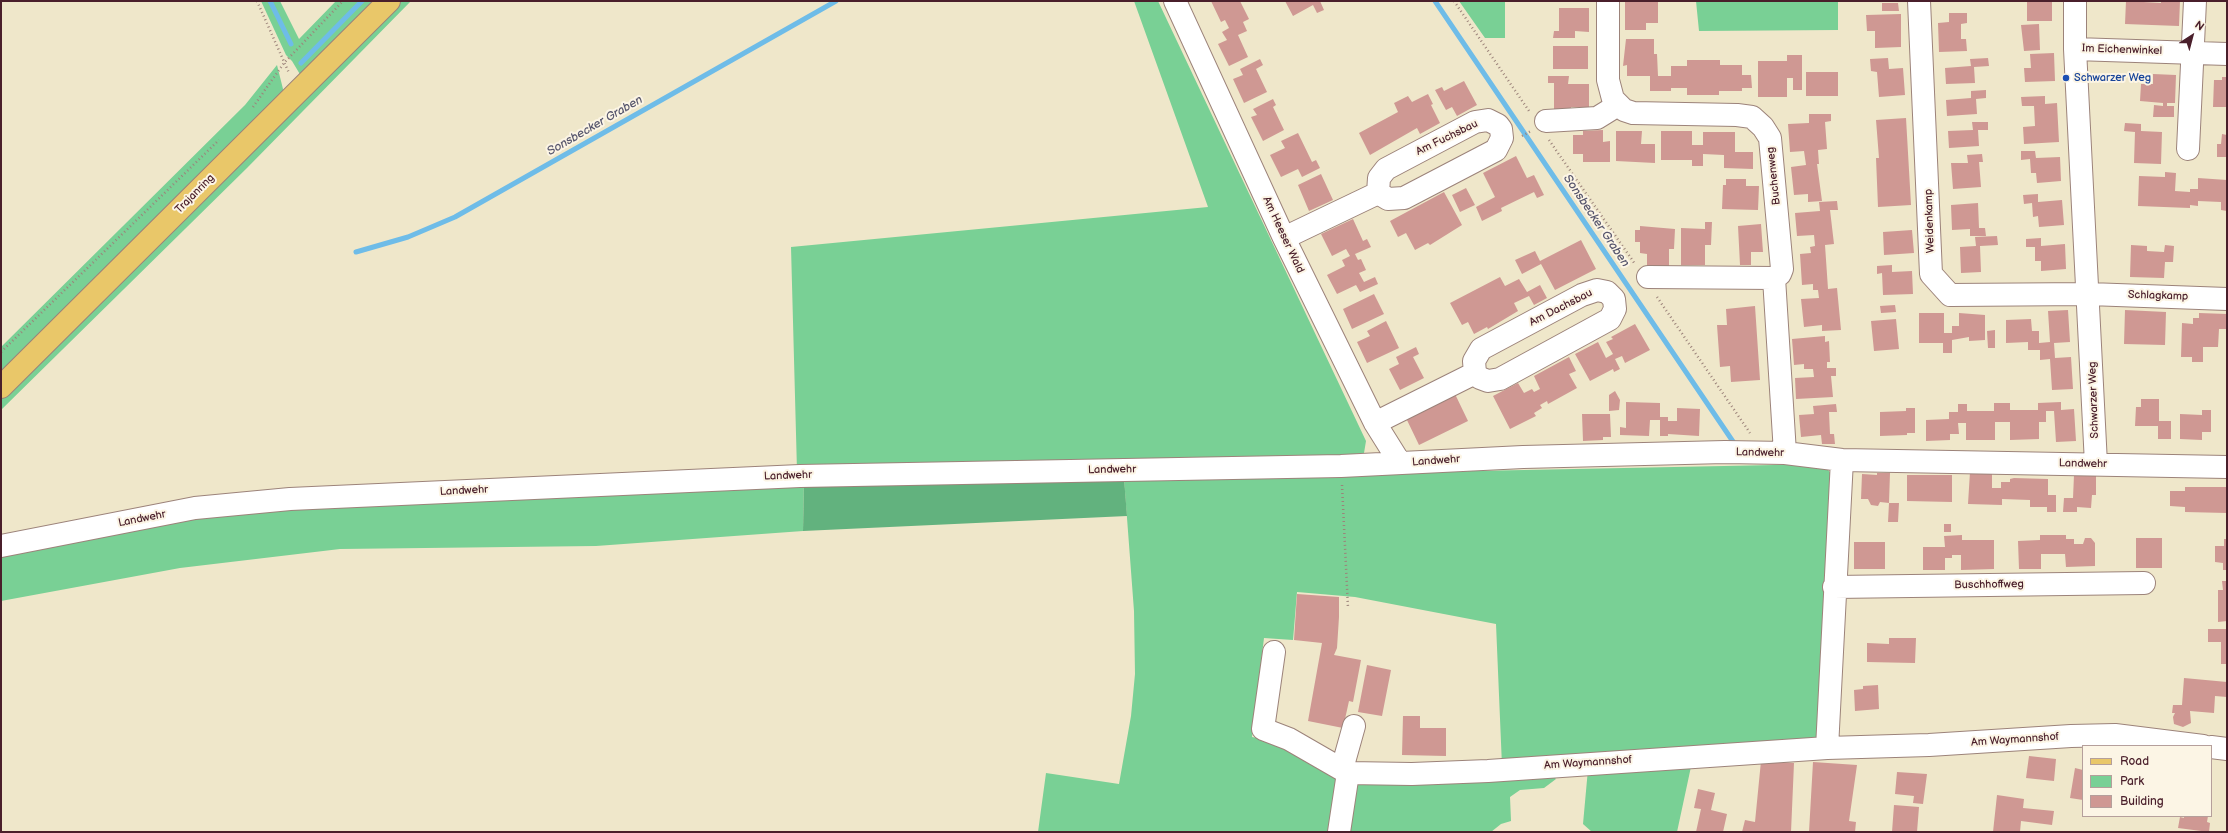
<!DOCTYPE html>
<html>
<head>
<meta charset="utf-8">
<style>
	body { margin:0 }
	#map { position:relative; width:2228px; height:833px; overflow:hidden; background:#efe7ca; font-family:"Balsamiq Sans",sans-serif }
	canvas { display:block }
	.frame { position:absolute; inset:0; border:2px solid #4a1f2b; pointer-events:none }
	.legend { position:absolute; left:2082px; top:745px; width:130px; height:72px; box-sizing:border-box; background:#fcf5e5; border:1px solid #b59f9b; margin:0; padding:5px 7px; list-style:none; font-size:12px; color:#4a1f2b }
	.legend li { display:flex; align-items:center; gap:8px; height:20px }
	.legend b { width:20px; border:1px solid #b59f9b }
	.north { position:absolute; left:2172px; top:16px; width:40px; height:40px; -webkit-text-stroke:3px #fcf5e5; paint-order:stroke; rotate:36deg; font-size:11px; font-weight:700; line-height:16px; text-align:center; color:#4a1f2b }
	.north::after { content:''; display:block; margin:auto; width:14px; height:18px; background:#4a1f2b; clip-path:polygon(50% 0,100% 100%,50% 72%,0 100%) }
</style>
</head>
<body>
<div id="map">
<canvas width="2228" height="833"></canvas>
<div class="frame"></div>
<ul class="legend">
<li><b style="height:5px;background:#e9c769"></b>Road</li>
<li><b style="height:11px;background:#79d095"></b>Park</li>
<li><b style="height:11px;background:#cf9893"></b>Building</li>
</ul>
<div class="north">N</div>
</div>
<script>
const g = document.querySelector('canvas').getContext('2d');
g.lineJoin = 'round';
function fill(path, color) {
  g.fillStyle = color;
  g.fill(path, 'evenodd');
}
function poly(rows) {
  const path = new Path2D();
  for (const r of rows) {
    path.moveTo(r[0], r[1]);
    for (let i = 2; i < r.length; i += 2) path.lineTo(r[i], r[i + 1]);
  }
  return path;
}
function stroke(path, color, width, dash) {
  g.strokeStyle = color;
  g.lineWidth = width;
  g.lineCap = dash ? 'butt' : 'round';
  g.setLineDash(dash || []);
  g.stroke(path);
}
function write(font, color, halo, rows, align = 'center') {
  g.font = font + ' "Balsamiq Sans",sans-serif';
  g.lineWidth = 4;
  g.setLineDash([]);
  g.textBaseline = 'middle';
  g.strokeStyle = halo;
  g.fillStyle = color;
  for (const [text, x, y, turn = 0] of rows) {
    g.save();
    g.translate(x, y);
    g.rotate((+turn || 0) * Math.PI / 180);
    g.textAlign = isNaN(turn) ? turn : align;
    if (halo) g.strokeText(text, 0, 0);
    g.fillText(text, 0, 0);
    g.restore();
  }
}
fill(poly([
	[261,1,280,1,299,39,336,1,377,1,301,76,292,61,286,55],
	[396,1,411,1,247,168,1,410,1,396],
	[1134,1,1158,1,1366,441,1364,453,1291,461,797,471,791,247,1208,207],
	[1459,1,1505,1,1505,38,1485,38],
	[1696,1,1838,1,1838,30,1699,31],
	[277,65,284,93,1,376,1,347,245,105],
	[1824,464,1831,474,1817,743,1502,766,1496,624,1355,597,1297,592,1293,640,1264,638,1252,737,1291,744,1339,773,1331,832,1038,832,1046,773,1119,784,1131,716,1135,674,1134,611,1124,478],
	[804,480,803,531,596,546,340,549,180,568,1,601,1,551,203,513],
	[1692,762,1677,832,1592,832,1583,824,1588,769],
	[1552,775,1556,779,1544,788,1520,790,1510,797,1511,821,1501,824,1491,832,1343,832,1349,789,1360,779]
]), '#79d095');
fill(poly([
	[1124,478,1127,516,803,531,804,480]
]), '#62b27e');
stroke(poly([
	[270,1,291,44],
	[1435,1,1736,446],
	[301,63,362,1],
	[356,252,408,237,455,217,836,1]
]), '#6ebce8', 5);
fill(poly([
	[1211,1,1240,1,1249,19,1243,22,1247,31,1238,35,1248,57,1229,66,1218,44,1227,40,1222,32,1229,28,1225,20,1221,22],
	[1285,1,1320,1,1324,10,1317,13,1313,5,1293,16],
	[2027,1,2052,1,2052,21,2027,21],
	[2126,1,2161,3,2161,1,2180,1,2179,26,2125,24],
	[1625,2,1658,2,1658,23,1646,23,1646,30,1625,30],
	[1882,3,1898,3,1899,11,1882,11],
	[1559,8,1589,8,1589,32,1575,31,1575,38,1553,38,1554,31,1559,31],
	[1949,13,1967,13,1967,23,1961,24,1961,39,1966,39,1967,51,1939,52,1938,23,1949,22],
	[1901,14,1901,47,1875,48,1875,31,1867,31,1866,15],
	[2039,24,2040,50,2024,51,2021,25],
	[1626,39,1654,39,1654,54,1657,54,1658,76,1671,76,1671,66,1687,66,1687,60,1720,60,1720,65,1742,65,1742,75,1751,75,1752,88,1742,88,1742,91,1719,91,1719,95,1687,95,1687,88,1671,88,1671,91,1650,91,1650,76,1627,76,1627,65,1623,66],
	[1553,46,1588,46,1588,69,1553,69],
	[2054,53,2055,81,2025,82,2024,68,2031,68,2030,54],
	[1787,55,1802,55,1802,90,1793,90,1793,78,1787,78,1787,97,1758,97,1758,61,1787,61],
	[1888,58,1889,69,1903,68,1905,95,1879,97,1877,72,1871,71,1870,59],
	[1988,58,1989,66,1974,67,1975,83,1946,84,1945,68,1971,66,1970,59],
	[1260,59,1263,65,1256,69,1267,92,1244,103,1233,79,1243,75,1240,69],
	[1806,72,1838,72,1838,96,1806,96],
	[2153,74,2176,75,2175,103,2167,103,2167,106,2174,106,2174,117,2153,117,2154,105,2163,106,2163,103,2140,101,2141,84,2153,84],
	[1548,76,1569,76,1568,84,1589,84,1589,107,1571,107,1571,114,1554,114,1554,83,1548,83],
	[2222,77,2227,77,2227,107,2213,107,2214,80,2222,80],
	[1464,81,1477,105,1457,116,1452,107,1446,110,1435,90,1442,87,1444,91],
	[1986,90,1986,98,1976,99,1977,114,1947,116,1946,100,1971,98,1971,91],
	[1428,94,1433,104,1431,105,1440,123,1420,134,1417,128,1370,155,1359,133,1398,112,1394,103,1408,96,1412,102],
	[2045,96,2045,104,2057,103,2059,142,2024,144,2023,127,2035,126,2034,106,2022,106,2021,97],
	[1273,99,1276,105,1273,107,1284,130,1263,141,1251,117,1257,115,1253,109],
	[1809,114,1831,114,1831,121,1825,122,1827,149,1818,150,1819,164,1817,164,1822,201,1808,202,1808,194,1794,195,1791,167,1806,165,1804,151,1790,152,1788,124,1809,123],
	[1906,118,1911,205,1878,207,1876,158,1879,158,1876,120],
	[1972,122,1988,122,1988,130,1978,130,1979,146,1949,148,1948,131,1973,130],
	[2125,123,2141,124,2141,131,2162,132,2161,164,2134,163,2135,132,2124,131],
	[1603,130,1603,142,1610,141,1610,162,1583,162,1583,154,1573,154,1573,135,1583,135,1583,131],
	[1616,131,1642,131,1641,144,1655,144,1655,163,1616,161],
	[1661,131,1692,131,1692,145,1703,145,1703,132,1735,132,1735,152,1753,152,1753,169,1724,168,1724,155,1703,154,1703,166,1692,166,1692,160,1661,160],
	[1298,133,1312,162,1316,160,1320,168,1302,177,1298,169,1281,177,1270,155,1285,148,1281,141],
	[2222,134,2227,135,2227,157,2217,157,2217,144,2221,144],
	[2021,151,2035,151,2036,158,2060,157,2061,181,2037,183,2036,173,2031,173,2030,159,2021,160],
	[1982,154,1983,162,1979,162,1981,187,1953,189,1951,163,1968,163,1967,155],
	[1516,156,1527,178,1534,175,1544,195,1537,198,1534,192,1501,208,1502,211,1482,221,1476,207,1495,197,1483,173],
	[2165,172,2176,173,2175,191,2190,192,2190,189,2198,189,2198,178,2227,180,2227,211,2221,210,2221,202,2198,201,2198,206,2190,205,2190,208,2138,206,2139,176,2165,177],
	[1321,174,1333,200,1309,211,1298,185],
	[1726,179,1746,179,1746,186,1759,186,1758,210,1722,209,1723,185,1726,185],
	[1466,188,1475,205,1460,212,1452,195],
	[1444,192,1462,225,1430,245,1428,243,1415,250,1406,233,1398,237,1390,221],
	[2038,194,2038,202,2062,200,2064,225,2039,227,2038,216,2033,217,2032,203,2024,204,2023,195],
	[1837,201,1838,210,1830,210,1834,244,1825,245,1828,289,1837,288,1841,330,1822,331,1822,325,1804,327,1801,299,1819,298,1818,290,1813,290,1813,284,1802,285,1800,254,1811,253,1810,247,1815,246,1814,235,1797,236,1795,213,1820,211,1819,202],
	[1978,203,1979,228,1985,228,1986,236,1970,236,1970,229,1952,230,1951,205],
	[1353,219,1363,241,1367,239,1371,247,1355,254,1358,260,1361,259,1366,270,1359,273,1364,282,1375,277,1378,284,1360,292,1356,285,1337,294,1327,275,1345,266,1342,260,1350,256,1346,249,1332,256,1321,234],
	[1705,222,1712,222,1711,245,1705,245,1705,265,1681,265,1681,228,1705,229],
	[1761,224,1763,252,1751,252,1751,265,1740,265,1738,226],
	[1640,226,1675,229,1674,249,1669,249,1669,266,1647,266,1647,254,1640,253,1640,242,1635,242,1635,230,1640,230],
	[1912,230,1914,253,1884,255,1883,232],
	[1997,236,1998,245,1980,246,1981,272,1961,273,1960,247,1976,246,1975,237],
	[2041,238,2041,246,2065,244,2066,269,2041,271,2041,261,2035,261,2035,247,2026,247,2026,239],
	[1581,240,1596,269,1555,290,1541,264,1522,274,1515,260,1535,251,1540,261],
	[2131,245,2147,246,2147,251,2164,252,2165,245,2174,246,2173,262,2165,262,2164,278,2130,277],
	[1892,265,1892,272,1912,271,1913,294,1883,295,1882,273,1877,274,1877,266],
	[1500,277,1505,286,1519,279,1527,292,1540,285,1547,298,1534,305,1529,296,1514,303,1518,311,1488,329,1487,327,1474,334,1468,322,1462,325,1450,303],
	[1374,294,1384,314,1352,329,1343,309],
	[1895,305,1896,312,1881,313,1880,306],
	[1755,306,1760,380,1731,382,1730,366,1720,367,1717,325,1727,325,1726,309],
	[2068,310,2070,342,2054,343,2055,358,2071,357,2073,389,2052,390,2050,359,2040,360,2040,350,2028,350,2028,342,2006,343,2006,320,2031,319,2032,331,2039,331,2039,343,2050,342,2048,311],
	[2125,310,2166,312,2165,345,2124,344],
	[1919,313,1944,313,1944,333,1952,333,1952,326,1959,326,1959,313,1985,315,1985,340,1969,341,1969,337,1952,340,1952,353,1943,353,1943,343,1919,343],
	[2199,313,2227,314,2226,329,2219,329,2218,347,2203,347,2203,362,2192,362,2192,357,2181,357,2182,323,2193,324,2193,318,2199,318],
	[1896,319,1899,349,1874,351,1871,321],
	[1386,321,1399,348,1367,363,1357,342,1370,336,1367,331],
	[1635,324,1650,350,1625,363,1622,356,1615,359,1620,369,1614,372,1613,369,1590,381,1575,354,1598,342,1606,358,1613,354,1606,342,1613,339,1611,337],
	[1995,330,1995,348,1988,348,1987,331],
	[1825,336,1825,342,1829,341,1830,362,1827,362,1827,368,1836,368,1836,376,1831,376,1833,397,1796,399,1795,378,1814,377,1813,369,1804,369,1804,364,1794,365,1792,339],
	[1416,347,1419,354,1413,357,1424,378,1400,390,1389,369,1399,364,1396,357],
	[1569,357,1576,371,1569,374,1577,388,1548,404,1547,401,1540,405,1542,408,1534,413,1536,416,1510,429,1493,396,1518,383,1524,393,1532,389,1534,392,1540,389,1534,376],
	[1615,391,1620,400,1619,410,1609,411,1609,395],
	[1455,394,1468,421,1419,445,1406,418],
	[2141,399,2159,399,2159,421,2171,421,2171,439,2158,439,2158,426,2135,426,2136,407,2141,407],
	[1626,402,1660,403,1660,417,1668,417,1668,421,1677,421,1677,408,1700,409,1699,436,1668,434,1668,436,1660,436,1660,420,1650,420,1649,436,1620,435,1620,427,1626,428],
	[2061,402,2061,410,2074,409,2076,441,2056,442,2054,411,2046,411,2046,422,2039,422,2039,439,2010,440,2010,422,1995,422,1995,440,1966,440,1966,423,1958,423,1959,434,1950,434,1950,440,1926,441,1926,420,1949,419,1949,412,1958,412,1958,404,1967,404,1967,411,1994,411,1994,403,2010,403,2010,410,2038,410,2038,403],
	[1836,404,1837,412,1829,412,1830,434,1834,434,1835,444,1822,444,1821,435,1801,437,1799,415,1814,414,1813,406],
	[1906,408,1915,408,1915,433,1907,433,1907,435,1880,436,1880,412,1906,411],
	[2202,410,2211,410,2211,432,2202,432,2202,440,2180,439,2180,414,2202,415],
	[1582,414,1610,414,1611,437,1603,437,1603,440,1583,441],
	[1970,472,1992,473,1992,488,2001,488,2001,482,2010,482,2010,479,2014,478,2048,479,2048,495,2056,495,2056,512,2047,512,2047,507,2030,507,2030,500,2002,499,2002,505,1968,504],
	[1877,473,1890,473,1889,503,1899,503,1898,522,1888,522,1889,503,1880,502,1878,506,1871,505,1868,499,1861,499,1862,474,1877,475],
	[1907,475,1952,475,1952,502,1907,501],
	[2074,475,2096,476,2096,495,2092,495,2091,508,2077,507,2077,512,2063,512,2064,498,2073,498],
	[2185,487,2227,487,2227,513,2185,512,2185,507,2170,506,2170,491,2185,491],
	[1944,524,1951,524,1951,532,1944,532],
	[1962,535,1962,540,1994,540,1994,569,1961,570,1961,555,1952,555,1952,558,1945,558,1945,570,1923,570,1923,547,1945,547,1944,536],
	[2040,535,2066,535,2066,539,2074,539,2074,544,2083,544,2085,538,2091,538,2095,543,2095,566,2066,567,2065,554,2041,554,2041,569,2019,569,2018,541,2040,540],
	[2136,538,2162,538,2162,568,2136,568],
	[2224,539,2227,539,2227,570,2223,570,2223,563,2215,562,2215,546,2224,546],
	[1854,542,1885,542,1885,569,1854,569],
	[2222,581,2227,581,2227,621,2218,622,2218,590,2223,590],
	[1297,594,1339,597,1339,617,1337,648,1334,655,1361,660,1353,702,1349,701,1343,728,1308,721,1322,643,1294,640],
	[2208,629,2227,629,2227,664,2221,664,2221,642,2208,642],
	[1889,638,1916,638,1915,663,1867,662,1867,643,1889,644],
	[1367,665,1391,670,1382,716,1358,712],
	[2184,678,2227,682,2227,697,2215,696,2214,713,2190,711,2191,723,2183,727,2174,724,2173,717,2175,713,2172,713,2173,705,2182,705],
	[1878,685,1879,709,1855,711,1854,690,1863,689,1863,686],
	[1403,716,1420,716,1420,728,1446,728,1446,756,1402,755],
	[2029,756,2056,759,2054,781,2026,778],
	[1761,761,1794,763,1791,832,1742,832,1745,820,1755,822],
	[1813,762,1857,765,1849,821,1856,822,1855,832,1809,832],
	[2075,768,2083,770,2083,800,2070,798],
	[1897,772,1927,774,1923,804,1913,803,1914,796,1895,794],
	[1698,789,1715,793,1711,810,1727,814,1723,832,1696,832,1701,809,1694,808],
	[1997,795,2024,799,2023,808,2054,811,2052,825,2021,821,2020,832,1993,832],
	[1894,805,1919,807,1917,832,1892,832],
	[2184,816,2208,816,2207,822,2210,823,2209,832,2178,828,2180,817,2184,818]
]), '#cf9893');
const minor = poly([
	[1175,1,1284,238,1375,423,1400,463],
	[1608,1,1608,80,1613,99,1624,110,1633,113,1737,115,1752,117,1763,127,1770,138,1782,269,1780,274,1774,278,1785,453],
	[1919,1,1931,274,1950,295,2089,294,2227,299],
	[2075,1,2075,49,2096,464],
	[2075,49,2227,54],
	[1546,121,1597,118,1618,105],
	[2188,149,2195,1],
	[1284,238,1378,193,1388,199,1404,198,1496,150,1502,138,1501,129,1498,125,1488,120,1475,122,1386,169,1379,178,1378,193],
	[1648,277,1774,278],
	[1375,423,1475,373,1480,378,1488,381,1500,379,1610,319,1615,309,1614,299,1607,292,1597,290,1582,295,1481,349,1474,361,1475,373],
	[1,546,195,508,290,499,800,476,1341,466,1523,457,1725,452,1785,453,1842,460,2227,467],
	[1834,587,2144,583],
	[1274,652,1263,729,1289,739,1348,773,1412,774,1488,771,1827,748,1929,745,2071,736,2115,735,2203,746],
	[2211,747,2227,749],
	[1827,748,1842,460],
	[1342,769,1354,726],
	[1339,832,1348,773]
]);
const major = poly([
	[1,387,389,1]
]);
stroke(minor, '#9c837a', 24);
stroke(major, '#9c837a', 24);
stroke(poly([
	[257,1,289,73],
	[1454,1,1529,111],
	[253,107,284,63,343,1],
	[1522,136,1531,131],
	[1549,140,1635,264],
	[1657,297,1750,433],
	[1,352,219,140],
	[1342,485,1348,608]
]), '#9c837a', 2.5, [1, 3]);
stroke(minor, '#fff', 22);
stroke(major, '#e9c769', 22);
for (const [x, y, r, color] of [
	[2066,78,4,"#1a4fb4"]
]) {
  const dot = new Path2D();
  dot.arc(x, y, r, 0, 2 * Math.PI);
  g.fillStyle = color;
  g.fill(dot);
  stroke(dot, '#fcf5e5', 1.5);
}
write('11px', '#4a1f2b', '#fcf5e5', [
	["Im Eichenwinkel",2122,50,2],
	["Am Fuchsbau",1447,138,-26],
	["Buchenweg",1774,176,-96],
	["Trajanring",195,194,-45],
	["Weidenkamp",1930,221,-92],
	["Am Heeser Wald",1283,235,65],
	["Schlagkamp",2158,296,2],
	["Am Dachsbau",1561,308,-27],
	["Schwarzer Weg",2094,400,-92],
	["Landwehr",1760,453,1],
	["Landwehr",1436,461,-4],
	["Landwehr",2083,464,1],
	["Landwehr",1112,470,-1],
	["Landwehr",788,476,-2],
	["Landwehr",464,491,-3],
	["Landwehr",142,519,-11],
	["Buschhoffweg",1989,585,-1],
	["Am Waymannshof",2015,740,-4],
	["Am Waymannshof",1588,763,-4]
]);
write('11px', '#164399', '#fcf5e5', [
	["Schwarzer Weg",2074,78]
], 'left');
write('italic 12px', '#57566d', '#fcf5e5', [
	["Sonsbecker Graben",595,126,-30],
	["Sonsbecker Graben",1596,221,56]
]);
</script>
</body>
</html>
